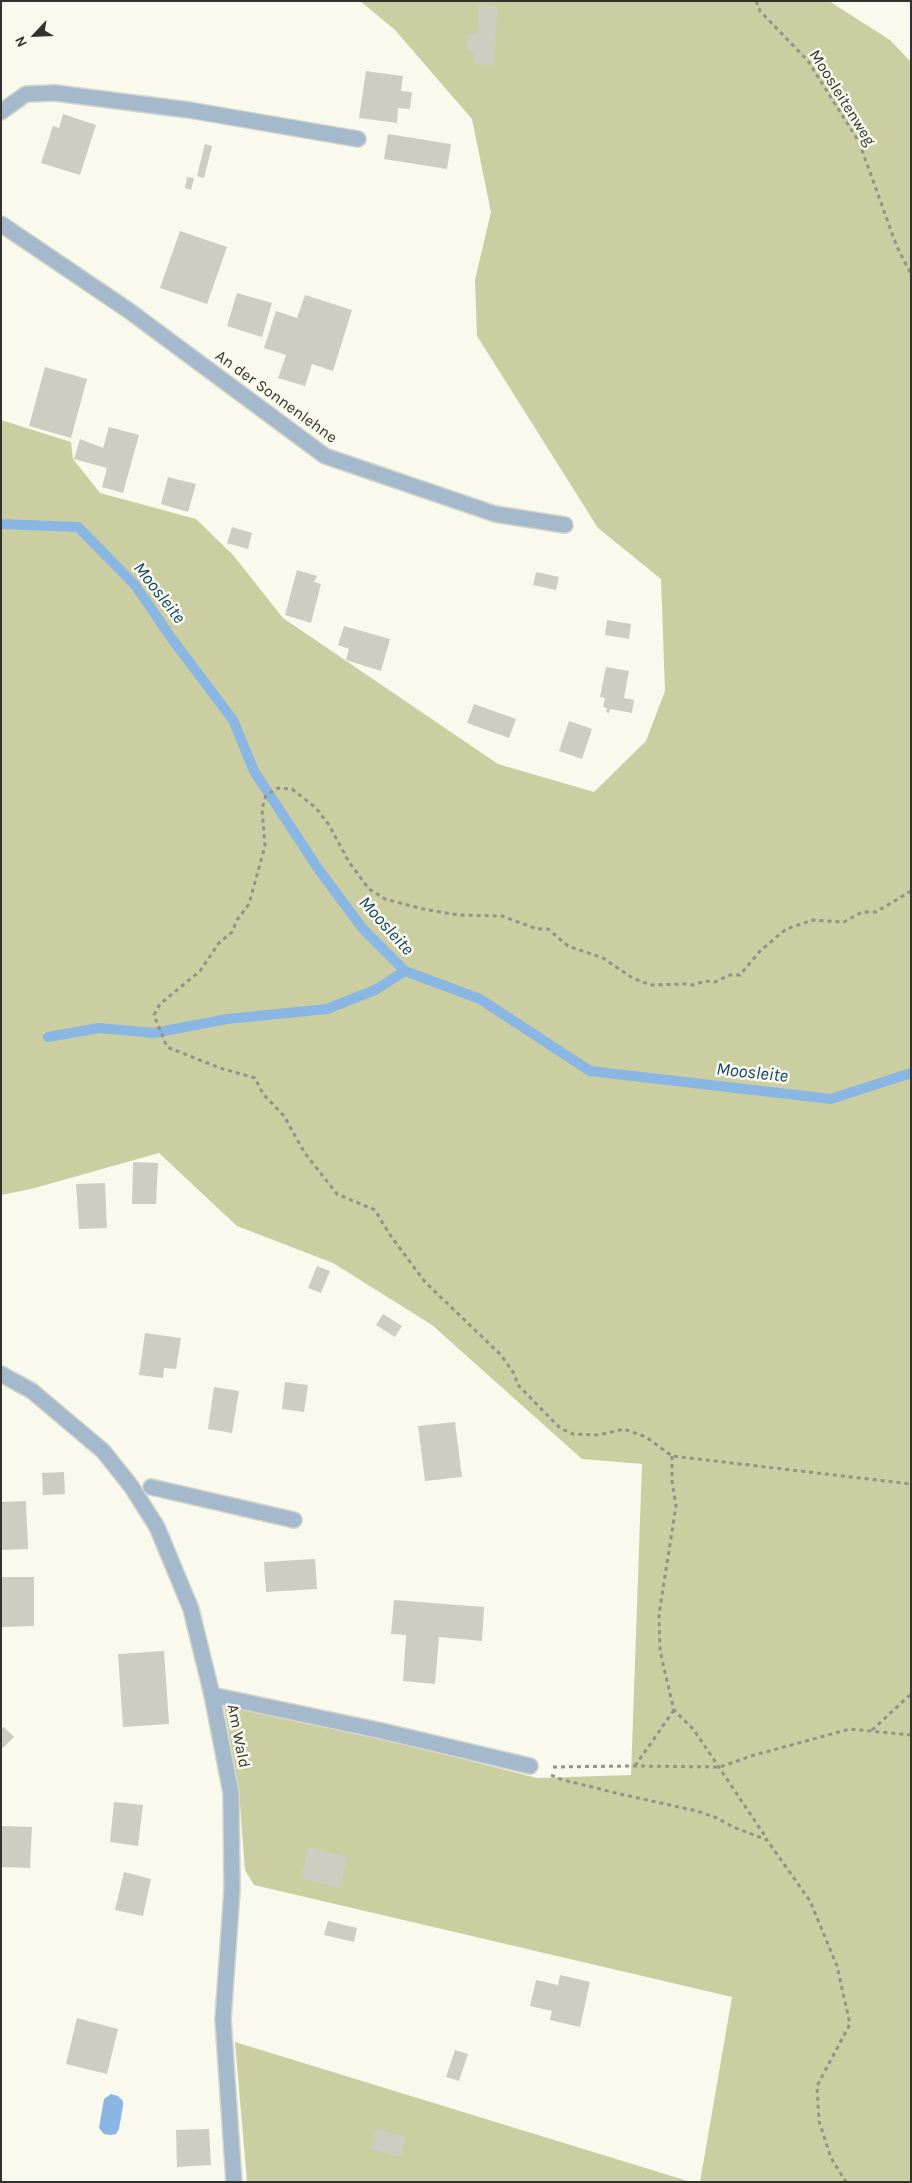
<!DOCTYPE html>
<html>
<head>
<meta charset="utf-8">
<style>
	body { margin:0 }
	#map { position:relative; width:912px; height:2183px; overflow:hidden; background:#f9faed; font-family:Karla,sans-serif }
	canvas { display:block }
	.frame { position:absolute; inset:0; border:2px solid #32332e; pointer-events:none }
	.north { position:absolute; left:10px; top:10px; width:50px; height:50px; -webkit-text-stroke:4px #f9faed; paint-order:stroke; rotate:245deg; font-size:14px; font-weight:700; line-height:20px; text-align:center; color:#32332e }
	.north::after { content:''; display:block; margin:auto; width:18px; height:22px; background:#32332e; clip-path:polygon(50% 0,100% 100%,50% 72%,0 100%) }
</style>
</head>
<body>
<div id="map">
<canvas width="912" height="2183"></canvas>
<div class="frame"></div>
<div class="north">N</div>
</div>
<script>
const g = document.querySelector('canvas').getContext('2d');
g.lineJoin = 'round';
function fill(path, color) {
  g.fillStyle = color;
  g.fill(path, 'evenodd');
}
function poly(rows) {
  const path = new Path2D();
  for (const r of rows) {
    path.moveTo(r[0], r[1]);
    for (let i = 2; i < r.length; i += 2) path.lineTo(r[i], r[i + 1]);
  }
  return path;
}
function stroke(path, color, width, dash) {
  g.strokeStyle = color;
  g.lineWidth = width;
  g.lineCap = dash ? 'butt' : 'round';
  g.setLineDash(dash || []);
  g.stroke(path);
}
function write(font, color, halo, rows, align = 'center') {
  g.font = font + ' Karla,sans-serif';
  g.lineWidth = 5;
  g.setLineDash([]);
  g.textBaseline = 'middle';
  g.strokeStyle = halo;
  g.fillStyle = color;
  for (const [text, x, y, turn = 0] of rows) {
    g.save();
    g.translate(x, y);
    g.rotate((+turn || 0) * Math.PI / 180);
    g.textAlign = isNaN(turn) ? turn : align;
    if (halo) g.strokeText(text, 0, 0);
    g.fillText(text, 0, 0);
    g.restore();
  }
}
fill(poly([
	[360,1,829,1,890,40,911,62,911,2182,700,2182,732,1997,254,1885,245,1870,239,1792,224,1706,388,1740,537,1778,631,1775,642,1464,582,1459,432,1325,333,1263,237,1226,159,1153,31,1189,1,1195,1,420,71,442,73,459,100,493,196,519,233,555,283,618,498,764,594,792,646,741,665,691,661,579,598,528,477,336,475,280,491,212,472,119,395,30],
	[235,2042,691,2182,247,2182]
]), '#cbcea0');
fill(poly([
	[111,2094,118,2096,123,2101,123,2106,119,2129,116,2134,110,2135,104,2134,99,2128,104,2099]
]), '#89b6e2');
stroke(poly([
	[1,524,78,527,135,585,172,639,233,720,254,771,319,870,363,929,405,971,480,999,590,1071,831,1099,911,1073],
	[48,1037,99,1028,154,1033,227,1019,327,1009,375,990,405,971]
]), '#89b6e2', 10);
fill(poly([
	[479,4,498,6,493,65,474,64,475,51,466,50,468,34,477,35],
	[366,71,403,76,401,91,412,92,410,109,398,108,397,123,359,118],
	[63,114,96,125,80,175,41,163,53,126,59,128],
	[388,134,451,144,447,169,384,159],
	[205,144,212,146,204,178,197,176],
	[187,177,194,178,191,190,185,188],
	[180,231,227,247,207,304,160,288],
	[237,293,272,303,262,337,227,326],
	[305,295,352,310,333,371,312,364,305,386,278,378,286,355,264,348,276,311,297,318],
	[45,367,87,379,71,438,29,426],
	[109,427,139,435,123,493,102,487,107,468,74,459,80,439,103,448],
	[168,477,196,484,188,512,161,504],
	[232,527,252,533,248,549,227,543],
	[297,570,317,576,314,582,321,584,311,623,285,615],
	[536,572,559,577,556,590,533,585],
	[607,620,631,624,629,639,605,635],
	[344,626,390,639,381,671,346,660,349,649,338,645],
	[606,667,629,671,624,698,634,700,632,713,610,709,609,713,606,712,607,708,603,707,605,698,600,697],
	[474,704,516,719,509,738,467,723],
	[569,721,592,729,582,759,559,751],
	[133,1162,158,1163,156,1204,132,1204],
	[105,1183,107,1228,79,1229,76,1184],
	[317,1266,330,1271,321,1293,308,1288],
	[383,1314,402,1326,395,1337,376,1325],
	[145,1333,181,1338,176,1369,164,1368,163,1378,139,1375],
	[285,1382,308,1385,304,1412,282,1409],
	[214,1387,239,1391,232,1433,208,1429],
	[455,1422,462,1477,425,1481,418,1426],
	[64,1472,65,1494,43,1495,42,1473],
	[26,1501,28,1549,1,1550,1,1502],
	[315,1559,317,1589,266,1592,264,1562],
	[1,1577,34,1577,34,1626,1,1627],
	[394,1600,484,1607,482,1641,439,1637,435,1684,403,1681,406,1635,391,1634],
	[164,1651,169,1724,123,1727,118,1654],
	[4,1727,14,1737,3,1748,1,1746,1,1729],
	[114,1802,143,1805,138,1846,110,1842],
	[1,1826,32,1827,30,1868,1,1867],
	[309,1847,347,1857,340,1888,301,1878],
	[124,1872,151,1879,143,1916,115,1910],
	[328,1921,357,1928,354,1942,324,1935],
	[560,1975,590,1982,580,2027,550,2020,552,2011,530,2006,536,1980,558,1985],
	[77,2018,118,2029,107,2074,66,2064],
	[455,2050,468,2054,459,2081,446,2077],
	[209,2129,211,2165,177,2167,176,2130],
	[376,2129,406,2137,401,2157,371,2149]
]), '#cdcec1');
const lane = poly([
	[55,93,189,110,358,139],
	[1,1374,32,1391,103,1451,131,1486,157,1527,191,1609,212,1695,382,1731,530,1766],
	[151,1487,294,1520]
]);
const street = poly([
	[1,112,26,94,55,93],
	[1,224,128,310,325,456,495,514,565,525],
	[212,1695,231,1793,232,1890,223,2019,234,2182]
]);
stroke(lane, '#d5d6cb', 18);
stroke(street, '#d5d6cb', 18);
stroke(poly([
	[756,1,760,11,808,61,859,142,897,247,911,274],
	[911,891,876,912,862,912,844,922,813,920,786,929,760,951,740,975,730,975,715,982,705,981,693,985,686,984,650,985,631,977,603,958,568,946,548,929,537,929,502,916,458,915,423,909,385,899,369,889,349,862,329,825,316,808,292,789,278,788,266,795,262,809,265,846,249,904,237,920,232,932,219,943,200,971,160,1004,154,1015,167,1047,220,1068,255,1078,263,1094,284,1116,304,1152,337,1194,375,1210,390,1235,425,1282,501,1355,515,1375,517,1384,560,1428,573,1434,599,1435,624,1429,646,1437,672,1456,911,1484],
	[672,1456,672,1481,676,1506,659,1614,660,1651,671,1698,674,1710,694,1730,767,1839],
	[872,1730,911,1694],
	[635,1766,674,1710],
	[553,1767,635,1766,720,1767,751,1756,850,1729,911,1735],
	[551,1775,560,1779,620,1794,697,1811,717,1818,733,1827,767,1840,810,1901,837,1966,850,2024,817,2086,819,2121,831,2158,846,2182]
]), '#92938a', 3, [4, 4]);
stroke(lane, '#a5b9cd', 15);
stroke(street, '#a5b9cd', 15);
write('16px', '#32332e', '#f9faed', [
	["Moosleitenweg",842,98,58],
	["An der Sonnenlehne",276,397,36],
	["Am Wald",238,1736,79]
]);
write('italic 18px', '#11426c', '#f9faed', [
	["Moosleite",159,593,52],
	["Moosleite",386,926,48],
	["Moosleite",752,1073,6]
]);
</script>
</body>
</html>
